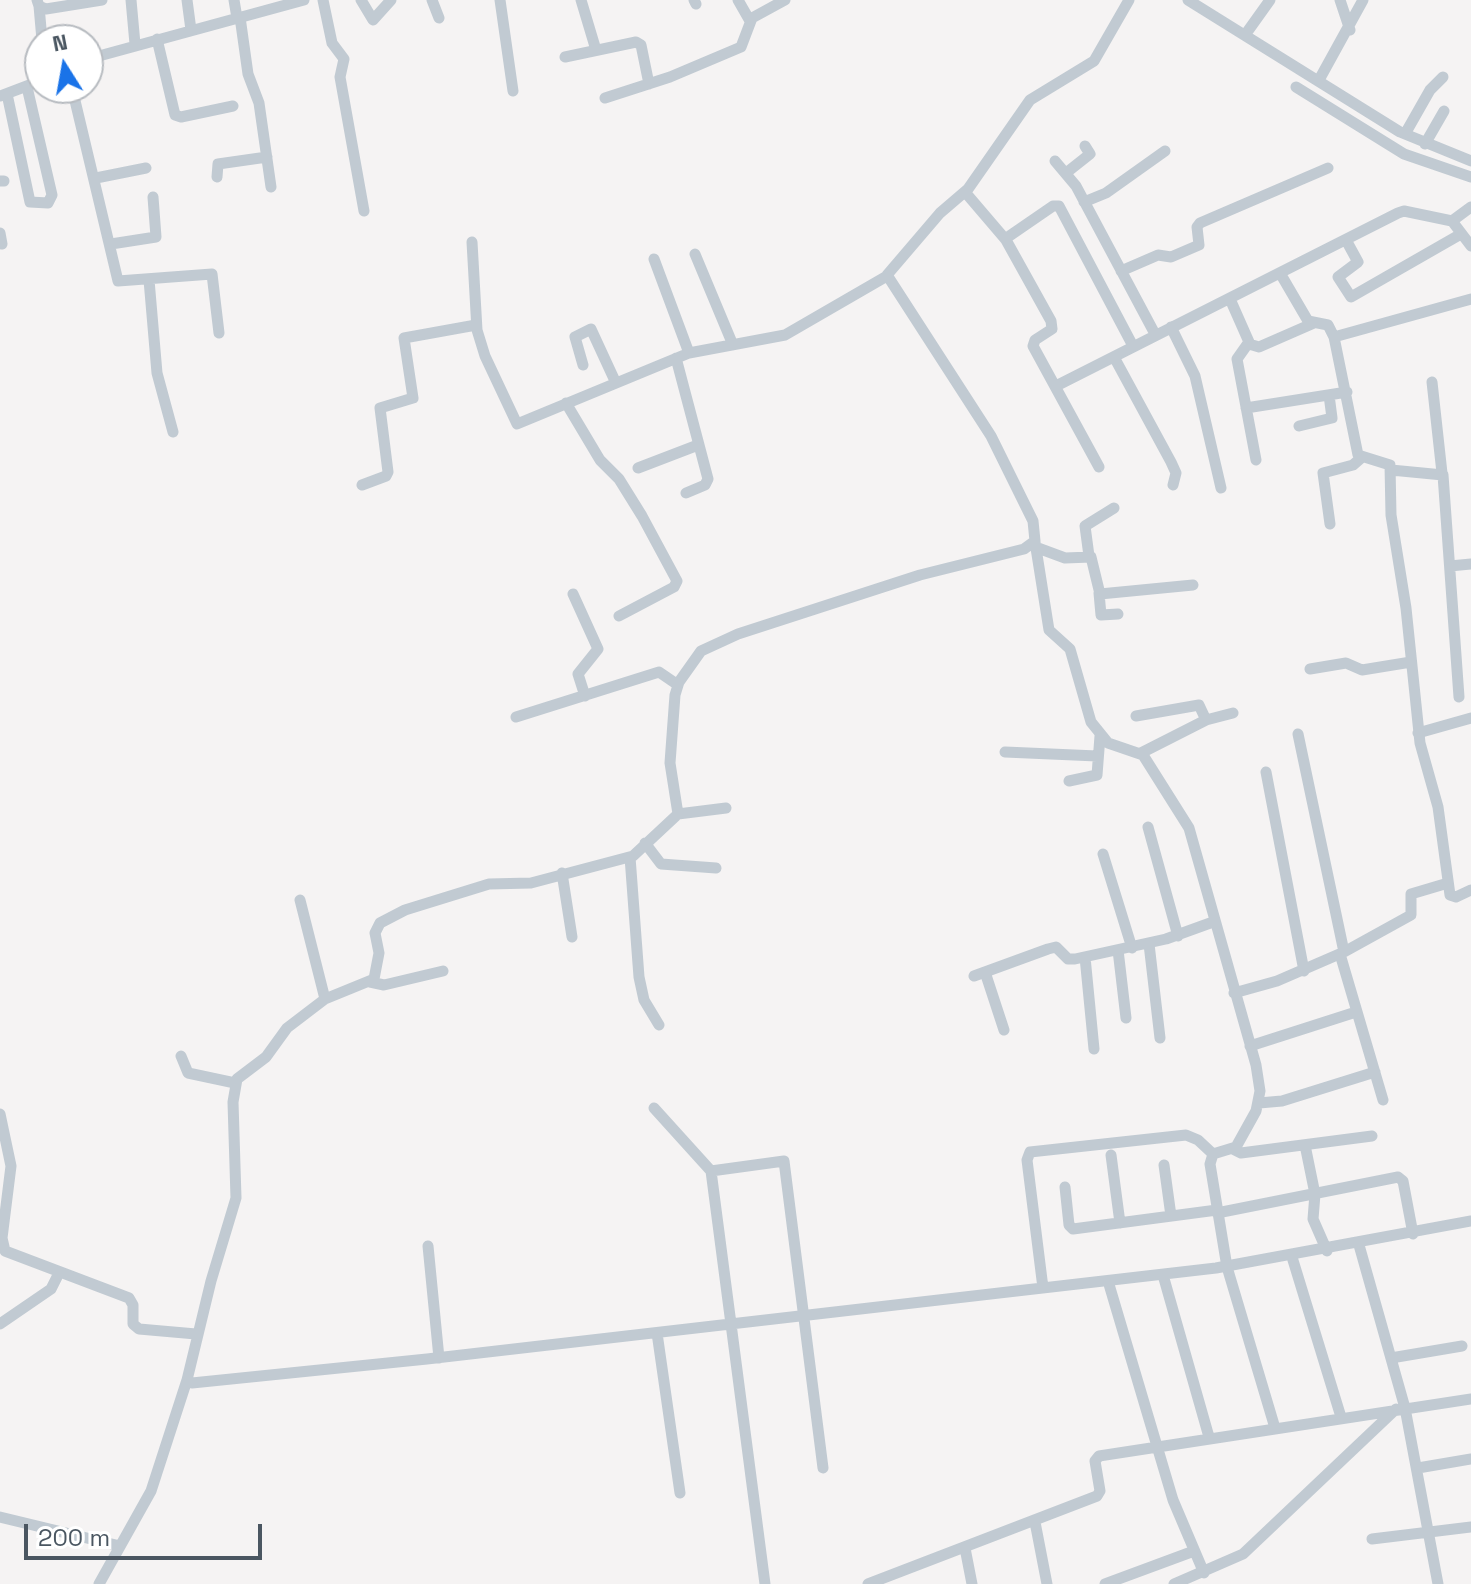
<!DOCTYPE html>
<html>
<head>
<meta charset="utf-8">
<style>
	body { margin:0 }
	#map { position:relative; width:1471px; height:1584px; overflow:hidden; background:#f5f3f3; font-family:"Space Grotesk",sans-serif }
	canvas { display:block }
	.north { position:absolute; left:24px; top:24px; width:80px; height:80px; box-sizing:border-box; background:#fff; border:2px solid #b7bbc0; border-radius:50%; rotate:349deg; font-size:22px; font-weight:700; line-height:32px; text-align:center; color:#4a5661 }
	.north::after { content:''; display:block; margin:auto; width:28px; height:36px; background:#1a73e8; clip-path:polygon(50% 0,100% 100%,50% 72%,0 100%) }
	.scale { position:absolute; left:24px; top:1524px; width:238px; height:36px; box-sizing:border-box; border:4px solid #4a5661; border-top:0; padding-left:10px; font-size:24px; line-height:28px; white-space:nowrap; color:#4a5661; -webkit-text-stroke:6px #fff; paint-order:stroke }
</style>
</head>
<body>
<div id="map">
<canvas width="1471" height="1584"></canvas>
<div class="north">N</div>
<div class="scale">200 m</div>
</div>
<script>
const g = document.querySelector('canvas').getContext('2d');
g.lineJoin = 'round';
function poly(rows) {
  const path = new Path2D();
  for (const r of rows) {
    path.moveTo(r[0], r[1]);
    for (let i = 2; i < r.length; i += 2) path.lineTo(r[i], r[i + 1]);
  }
  return path;
}
function stroke(path, color, width, dash) {
  g.strokeStyle = color;
  g.lineWidth = width;
  g.lineCap = dash ? 'butt' : 'round';
  g.setLineDash(dash || []);
  g.stroke(path);
}
stroke(poly([
	[37,0,39,6,46,9,102,0],
	[131,0,135,44],
	[187,0,191,30],
	[234,0,237,18],
	[323,0,332,43,344,59,340,77,364,211],
	[361,0,373,20,391,0],
	[432,0,439,18],
	[500,0,513,91],
	[581,0,596,50],
	[694,0,696,4],
	[738,0,750,21],
	[1129,0,1094,61,1030,100,968,189,940,213,887,275,991,436,1033,521,1035,541,1024,549,920,575,738,634,701,651,679,682,675,695,670,763,678,814,633,856,531,883,489,884,405,910,380,923,375,933,379,953,374,979,325,999,287,1028,266,1057,237,1079,233,1102,236,1198,211,1281,187,1380,192,1383,427,1359,1216,1268,1471,1221],
	[1188,0,1400,132,1471,161],
	[1340,0,1350,30],
	[39,6,42,40],
	[240,17,248,74,259,103,271,187],
	[1245,35,1270,0],
	[157,39,175,115,181,117,233,106],
	[565,57,636,42,641,45,649,84],
	[88,59,304,0],
	[1319,80,1363,0],
	[1296,87,1404,154,1471,177],
	[72,88,118,281,212,274,219,333],
	[7,94,30,202,48,203,52,195,27,87],
	[0,96,40,81],
	[605,98,670,77,741,47,752,18,785,0],
	[1405,134,1430,90,1443,77],
	[1425,144,1444,111],
	[1055,161,1076,186,1155,334],
	[1066,173,1090,154,1085,146],
	[217,177,218,164,267,157],
	[96,178,146,168],
	[0,181,4,181],
	[965,192,1006,240,1051,321,1052,329,1035,340,1033,346,1099,467],
	[1084,202,1106,193,1165,151],
	[1471,207,1452,221,1471,246],
	[0,233,2,244],
	[1005,239,1053,206,1059,206,1133,346],
	[1346,240,1358,262,1338,277,1351,297,1461,234],
	[472,242,477,330,485,356,517,424,689,353,785,335,887,276],
	[111,244,156,237,153,197],
	[695,254,733,345],
	[654,259,689,353],
	[1121,271,1158,255,1171,257,1199,245,1197,227,1200,223,1328,168],
	[1280,273,1308,321,1328,325,1334,337],
	[149,280,157,373,173,432],
	[1230,299,1249,342,1237,359,1256,460],
	[1471,299,1334,337,1358,455,1390,465,1391,515,1406,608,1420,743,1438,807,1450,895,1456,897,1471,890],
	[1171,327,1195,376,1221,488],
	[1249,344,1259,347,1314,323],
	[1114,357,1171,462,1176,473,1173,485],
	[676,358,708,479,705,485,686,493],
	[583,365,575,337,591,329,615,381],
	[1432,382,1442,473],
	[1056,386,1398,213,1404,211,1452,221],
	[566,403,600,460,619,479,642,516,677,581,674,587,619,616],
	[1246,408,1347,392],
	[1299,426,1332,418,1329,395],
	[638,468,698,445],
	[1391,470,1443,475,1459,697],
	[362,485,386,476,388,472,380,408,413,398,404,338,476,325],
	[1330,524,1323,473,1353,465,1361,458],
	[1035,542,1049,630,1070,649,1091,722,1108,743,1143,755,1189,828,1256,1065,1260,1091,1256,1111,1236,1147,1213,1154,1210,1164,1227,1267,1275,1428],
	[1038,548,1065,558,1091,557,1100,594,1193,585],
	[1089,556,1085,526,1114,508],
	[1450,566,1471,564],
	[1099,593,1101,615,1118,614],
	[573,594,598,649,578,674,585,696],
	[1310,669,1346,663,1362,670,1411,662],
	[1136,716,1199,705,1206,720],
	[516,717,659,672,678,685],
	[1418,733,1471,718],
	[1298,734,1344,952],
	[1005,752,1097,756],
	[1141,753,1206,720,1233,713],
	[1266,772,1304,971],
	[1069,781,1097,775,1100,736],
	[678,814,726,808],
	[1148,827,1178,936],
	[645,843,661,864,716,868],
	[1103,854,1132,948],
	[630,857,639,977,644,1000,659,1025],
	[562,873,572,937],
	[300,900,325,999],
	[1149,944,1160,1038],
	[1118,950,1126,1018],
	[1340,954,1383,1100],
	[1085,957,1094,1049],
	[985,972,1004,1030],
	[974,976,1048,949,1056,947,1068,959,1075,959,1166,939,1213,922],
	[370,982,384,985,443,971],
	[1234,993,1277,981,1344,952,1411,915,1411,894,1448,883],
	[1250,1046,1356,1012],
	[181,1056,188,1073,235,1083],
	[1259,1103,1282,1101,1375,1072],
	[654,1108,711,1171,765,1584],
	[0,1114,11,1166,2,1238,5,1251,129,1298,133,1305,133,1324,139,1329,196,1334],
	[1305,1145,1315,1194,1313,1219,1327,1251],
	[1233,1149,1241,1153,1372,1136],
	[1111,1155,1120,1223],
	[1164,1165,1171,1216],
	[711,1171,784,1161,823,1468],
	[1065,1187,1069,1225,1073,1229,1217,1210],
	[1217,1213,1398,1177,1403,1181,1413,1234],
	[1359,1245,1405,1408,1438,1584],
	[428,1246,439,1358],
	[1292,1257,1341,1417],
	[1163,1275,1209,1437],
	[1108,1281,1173,1500,1204,1573],
	[1043,1288,1027,1160,1030,1152,1186,1135,1198,1140,1213,1154],
	[0,1324,51,1289,59,1273],
	[657,1333,680,1493],
	[1391,1358,1462,1346],
	[1418,1468,1471,1459],
	[0,1517,120,1546],
	[1035,1522,1047,1584],
	[1372,1539,1471,1527],
	[965,1548,972,1584],
	[99,1584,151,1491,187,1380],
	[868,1584,1097,1496,1100,1491,1095,1461,1099,1456,1471,1399],
	[1105,1584,1194,1551],
	[1174,1584,1243,1554,1396,1409]
]), '#c1cad2', 11);
</script>
</body>
</html>
